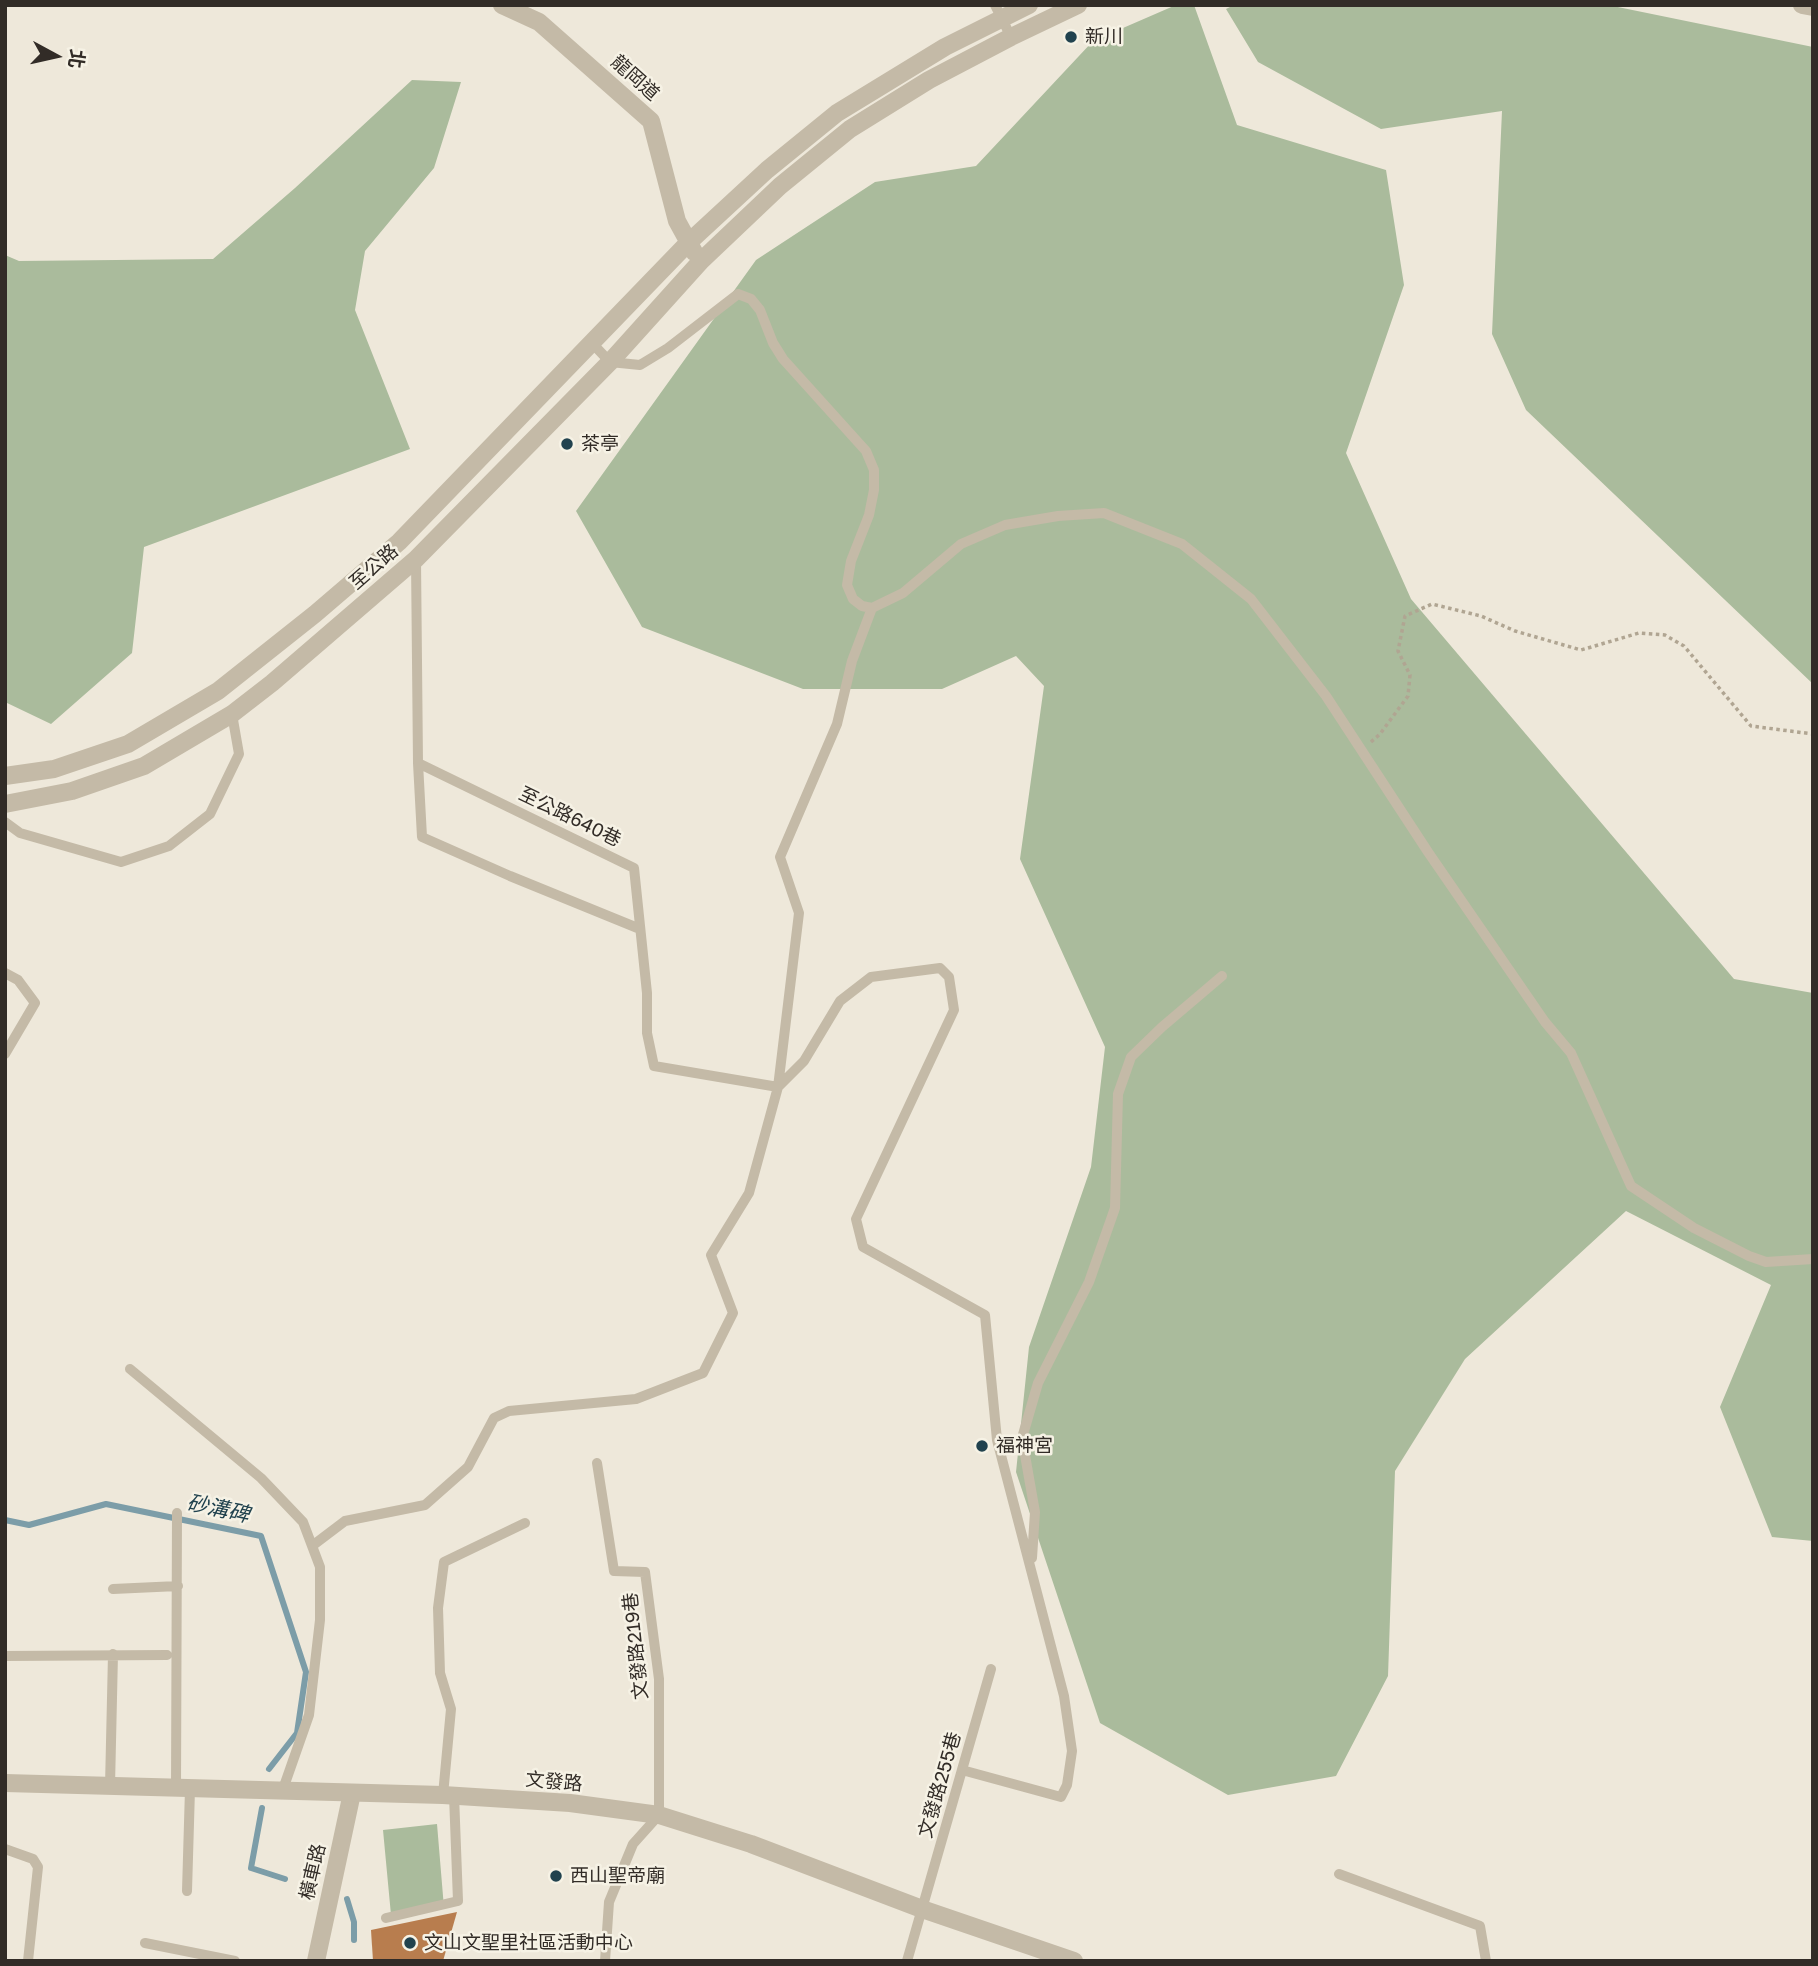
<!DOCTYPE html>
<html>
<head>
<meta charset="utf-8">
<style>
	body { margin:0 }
	#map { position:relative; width:1818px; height:1966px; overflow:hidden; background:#eee8da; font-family:"Golos Text","Noto Sans TC",sans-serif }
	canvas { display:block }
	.frame { position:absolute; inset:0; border:7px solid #322c27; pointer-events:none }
	.north { position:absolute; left:21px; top:21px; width:70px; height:70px; -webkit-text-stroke:5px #f6f2e5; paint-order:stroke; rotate:98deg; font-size:19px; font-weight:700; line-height:28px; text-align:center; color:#322c27 }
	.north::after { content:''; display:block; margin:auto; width:24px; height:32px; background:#322c27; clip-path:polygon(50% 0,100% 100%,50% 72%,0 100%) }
</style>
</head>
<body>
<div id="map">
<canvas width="1818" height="1966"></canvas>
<div class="frame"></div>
<div class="north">北</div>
</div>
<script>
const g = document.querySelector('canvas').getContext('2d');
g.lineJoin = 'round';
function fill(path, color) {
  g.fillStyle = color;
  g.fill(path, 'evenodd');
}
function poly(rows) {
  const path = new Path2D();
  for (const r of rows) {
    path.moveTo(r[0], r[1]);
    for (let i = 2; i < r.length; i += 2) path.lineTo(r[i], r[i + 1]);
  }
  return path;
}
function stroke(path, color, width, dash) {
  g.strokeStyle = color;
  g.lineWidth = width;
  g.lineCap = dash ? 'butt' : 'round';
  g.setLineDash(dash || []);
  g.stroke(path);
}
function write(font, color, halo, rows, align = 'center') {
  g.font = font + ' "Golos Text","Noto Sans TC",sans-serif';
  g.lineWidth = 5;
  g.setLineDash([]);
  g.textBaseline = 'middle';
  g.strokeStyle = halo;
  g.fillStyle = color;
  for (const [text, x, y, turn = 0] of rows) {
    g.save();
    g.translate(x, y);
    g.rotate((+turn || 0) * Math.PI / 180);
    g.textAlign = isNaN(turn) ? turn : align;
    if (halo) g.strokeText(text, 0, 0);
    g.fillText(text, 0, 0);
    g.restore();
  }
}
fill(poly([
	[1176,5,1194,5,1237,125,1386,170,1404,285,1346,453,1411,599,1734,979,1813,993,1813,1541,1772,1537,1720,1407,1771,1285,1626,1211,1465,1359,1395,1471,1388,1676,1336,1776,1228,1795,1100,1723,1016,1472,1029,1347,1091,1167,1105,1047,1020,859,1044,686,1016,656,942,689,803,689,642,627,576,511,756,260,875,182,976,166,1093,41],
	[1234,5,1608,5,1813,47,1813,684,1526,410,1492,334,1502,111,1381,129,1258,62,1226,9],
	[412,80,461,82,434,168,365,251,355,310,410,449,144,547,132,653,51,724,5,702,5,255,19,261,213,259,295,188],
	[437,1824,444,1908,391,1915,383,1830]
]), '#aabb9c');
stroke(poly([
	[5,1520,29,1525,106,1504,261,1536,306,1672,297,1733,269,1769],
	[262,1808,251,1868,285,1879],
	[347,1899,354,1922,354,1940]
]), '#7c9da8', 6);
fill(poly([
	[457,1912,443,1961,373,1961,371,1930]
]), '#b87d4e');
stroke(poly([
	[1371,742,1380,734,1408,696,1410,675,1398,651,1405,616,1432,604,1481,616,1515,631,1581,650,1639,633,1665,635,1684,646,1751,726,1813,734]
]), '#b0a592', 3.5, [3.5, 3.5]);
stroke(poly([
	[995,5,1011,37],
	[591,342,610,362,640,365,668,348,738,294,751,299,760,310,773,343,783,359,866,451,874,470,874,490,869,515,851,561,847,585,853,599,862,606,872,608,903,593,961,544,1005,525,1058,516,1104,513,1182,544,1251,599,1326,696,1428,852,1545,1022,1571,1053,1631,1186,1694,1228,1749,1256,1766,1262,1813,1259],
	[416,560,418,763,634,868,647,993,647,1033,654,1066,778,1087,804,1061,840,1001,871,977,940,968,949,977,954,1010,856,1219,863,1247,985,1315,997,1440,1064,1696,1072,1751,1067,1785,1061,1797,962,1770],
	[418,763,422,837,510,876,640,929],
	[5,822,20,833,121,862,169,846,210,814,239,754,232,714],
	[5,973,18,980,35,1003,5,1054],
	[130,1369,261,1478,303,1522,320,1567,320,1620,309,1715,282,1792],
	[597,1463,614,1571,645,1572,659,1679,659,1815,633,1844,609,1902,605,1961],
	[312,1546,345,1521,425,1505,468,1467,494,1418,509,1411,636,1399,703,1373,733,1313,711,1255,749,1193,778,1087,799,913,780,857,837,724,852,661,872,608],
	[1032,1558,1035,1512,1022,1438,1038,1383,1089,1282,1115,1208,1118,1094,1131,1057,1162,1027,1222,976],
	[113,1589,178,1586],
	[5,1656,167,1655],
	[110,1786,113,1654],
	[176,1789,177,1513],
	[443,1795,451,1709,440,1673,438,1608,444,1562,525,1523],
	[5,1849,33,1859,38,1867,28,1961],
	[1339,1874,1480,1926,1486,1961],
	[187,1891,190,1789],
	[386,1918,458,1901,454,1795],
	[145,1943,235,1961],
	[907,1961,991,1669]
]), '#c4baa7', 10);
stroke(poly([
	[316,1961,352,1793]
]), '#c4baa7', 18);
stroke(poly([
	[502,5,539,22,651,121,677,221,694,252],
	[1802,5,1813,7],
	[5,776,54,769,128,744,218,691,315,614,399,542,688,243,767,170,837,113,945,47,1029,5],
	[5,804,72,791,144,766,232,714,272,683,416,559,610,362,701,261,780,186,850,129,929,80,1011,37,1078,5],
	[5,1783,443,1795,570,1803,659,1815,751,1844,922,1909,1074,1961]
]), '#c4baa7', 18);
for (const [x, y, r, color] of [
	[1071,37,7,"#21424e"],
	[567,444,7,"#21424e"],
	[982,1446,7,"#21424e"],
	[556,1876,7,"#21424e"],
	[410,1943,7,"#21424e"]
]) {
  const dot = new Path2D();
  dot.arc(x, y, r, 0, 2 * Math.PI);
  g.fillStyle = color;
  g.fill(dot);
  stroke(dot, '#f6f2e5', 2.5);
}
write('19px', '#322c27', '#f6f2e5', [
	["新川",1085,37],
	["茶亭",581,444],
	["福神宮",996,1446],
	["西山聖帝廟",570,1876],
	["文山文聖里社區活動中心",424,1943]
], 'left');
write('19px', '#322c27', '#f6f2e5', [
	["龍岡道",635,78,42],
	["至公路",374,567,-41],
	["至公路640巷",570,817,26],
	["文發路219巷",636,1646,-96],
	["文發路",554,1782,5],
	["文發路255巷",940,1785,-74],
	["橫車路",313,1872,-77]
]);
write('italic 21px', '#21424e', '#f6f2e5', [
	["砂溝碑",218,1509,12]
]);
</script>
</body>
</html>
